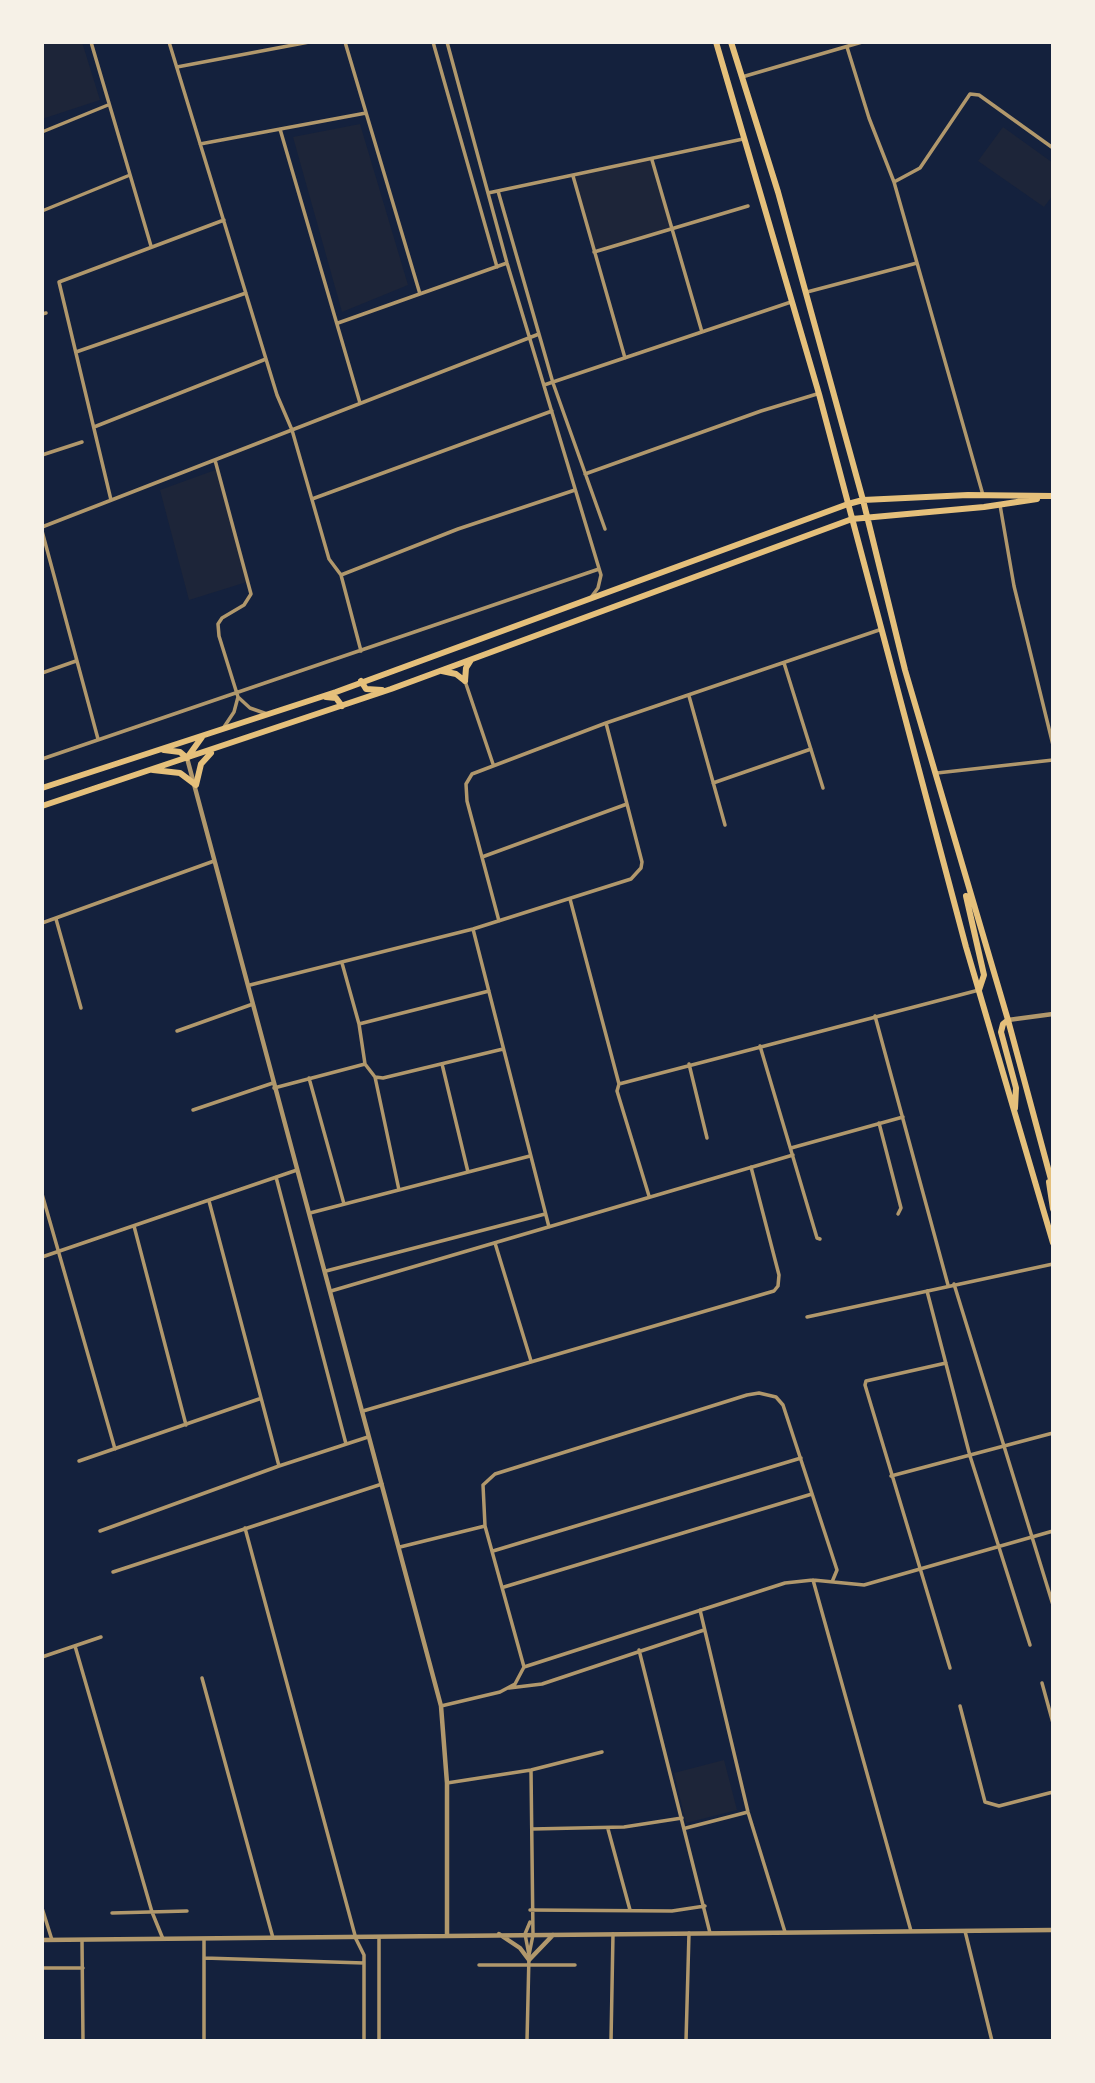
<!DOCTYPE html>
<html>
<head>
<meta charset="utf-8">
<style>
	body { margin:0 }
	#map { position:relative; width:1095px; height:2083px; overflow:hidden; background:#14213d; font-family:Commissioner,sans-serif }
	canvas { display:block }
	.frame { position:absolute; inset:0; border:44px solid #f6f1e7; pointer-events:none }
</style>
</head>
<body>
<div id="map">
<canvas width="1095" height="2083"></canvas>
<div class="frame"></div>
</div>
<script>
const g = document.querySelector('canvas').getContext('2d');
g.lineJoin = 'round';
function fill(path, color) {
  g.fillStyle = color;
  g.fill(path, 'evenodd');
}
function poly(rows) {
  const path = new Path2D();
  for (const r of rows) {
    path.moveTo(r[0], r[1]);
    for (let i = 2; i < r.length; i += 2) path.lineTo(r[i], r[i + 1]);
  }
  return path;
}
function stroke(path, color, width, dash) {
  g.strokeStyle = color;
  g.lineWidth = width;
  g.lineCap = dash ? 'butt' : 'round';
  g.setLineDash(dash || []);
  g.stroke(path);
}
fill(poly([
	[42,42,82,42,100,100,42,119],
	[360,124,408,285,342,312,293,137],
	[1003,127,1053,163,1053,195,1044,207,978,161],
	[652,159,672,228,594,252,573,176],
	[218,469,250,581,189,600,160,490],
	[724,1760,737,1810,686,1823,674,1773]
]), '#1d2539');
stroke(poly([
	[91,42,151,246],
	[169,42,277,395,292,430,329,559,341,575,361,651],
	[345,42,420,294],
	[433,42,497,267],
	[447,42,507,263,601,575,598,588,592,596],
	[847,47,869,118,894,182,983,495],
	[177,67,309,42],
	[742,77,862,42],
	[280,129,360,403],
	[42,132,108,105],
	[200,144,366,113],
	[652,160,702,332],
	[573,176,625,358],
	[894,182,920,168,970,94,979,95,1053,148],
	[498,191,553,383,605,529],
	[488,193,743,139],
	[42,211,130,175],
	[594,252,748,206],
	[807,292,917,263],
	[42,314,46,313],
	[338,323,507,263],
	[76,352,246,293],
	[544,385,791,302],
	[94,427,266,359],
	[42,455,82,442],
	[215,460,251,594,244,605,222,618,218,624,219,636,238,697,250,708,267,714],
	[585,474,761,411,817,394],
	[312,499,552,411],
	[111,500,59,282,224,220],
	[1000,505,1014,586,1053,745],
	[42,527,539,334],
	[42,531,98,739],
	[341,575,458,529,575,490],
	[784,663,823,788],
	[42,673,76,661],
	[465,681,493,764],
	[689,696,725,825],
	[224,727,234,712,238,697],
	[42,759,599,569],
	[937,773,1053,760],
	[713,783,811,749],
	[482,857,627,804],
	[570,899,619,1084,617,1091,649,1196],
	[56,919,81,1008],
	[499,921,467,801,466,784,472,774,606,723,882,629],
	[42,923,214,861],
	[473,929,549,1227],
	[342,963,359,1024,365,1064,375,1077,399,1190],
	[250,985,473,929,631,879,641,868,642,862,606,723],
	[875,1016,948,1285],
	[359,1024,489,991],
	[177,1031,253,1004],
	[760,1046,817,1238,820,1239],
	[442,1064,468,1172],
	[689,1064,707,1138],
	[375,1077,383,1078,503,1049],
	[309,1078,344,1204],
	[619,1084,979,990],
	[274,1088,365,1064],
	[193,1110,273,1083],
	[879,1123,901,1208,898,1214],
	[791,1148,903,1117],
	[276,1177,346,1444],
	[42,1194,115,1449],
	[209,1201,279,1466],
	[310,1213,530,1156],
	[134,1226,186,1425],
	[495,1243,531,1361],
	[42,1257,297,1170],
	[326,1271,545,1214],
	[954,1284,1053,1605],
	[331,1291,793,1155],
	[927,1291,970,1456,1030,1645],
	[807,1317,1053,1264],
	[946,1363,866,1381,865,1385,950,1668],
	[363,1411,774,1291,778,1286,779,1275,751,1167],
	[79,1461,259,1399],
	[891,1476,1053,1433],
	[245,1528,356,1939,364,1955,364,2041],
	[100,1531,279,1466,368,1437],
	[400,1547,485,1526],
	[493,1551,801,1458],
	[113,1572,382,1484],
	[813,1580,911,1931],
	[504,1587,812,1494],
	[700,1610,748,1812,785,1932],
	[75,1646,152,1912,163,1939],
	[639,1650,710,1933],
	[42,1657,101,1637],
	[524,1667,785,1583,813,1580,864,1585,1053,1531],
	[202,1678,273,1938],
	[1042,1683,1053,1723],
	[509,1688,542,1684,704,1630],
	[441,1706,500,1692,515,1684,524,1667,485,1526,483,1485,495,1474,747,1395,759,1393,776,1397,783,1405,837,1570,832,1582],
	[960,1706,985,1802,999,1806,1053,1792],
	[447,1783,531,1770,602,1752],
	[686,1828,748,1812],
	[532,1829,624,1827,682,1818],
	[608,1829,630,1910],
	[42,1908,52,1940],
	[530,1910,672,1911,705,1906],
	[112,1913,187,1911],
	[965,1931,992,2041],
	[379,1939,379,2041],
	[82,1940,83,2041],
	[529,1955,533,1935,531,1770],
	[204,1958,364,1963],
	[479,1965,575,1965],
	[42,1968,83,1968],
	[204,2041,204,1939],
	[527,2041,529,1955,525,1934,530,1922],
	[611,2041,613,1934],
	[686,2041,689,1933]
]), '#b1986c', 3.5);
stroke(poly([
	[187,758,441,1706,447,1783,447,1935],
	[1008,1020,1053,1014],
	[499,1934,520,1948,529,1960,553,1935],
	[42,1940,1053,1930]
]), '#b1986c', 4.5);
stroke(poly([
	[442,671,456,674,465,681],
	[361,681,366,689,382,690],
	[465,681,466,668,471,660],
	[326,697,336,698,342,706],
	[164,750,180,752,187,758],
	[187,758,202,737],
	[153,770,180,773,196,785,201,764,211,753],
	[42,788,336,692,848,504],
	[42,806,391,689,852,519]
]), '#e5c07b', 6);
stroke(poly([
	[716,42,819,394,966,947,1053,1243],
	[731,42,778,192,863,500,905,670,1008,1020,1053,1187],
	[848,504,863,500,968,495,1053,496],
	[852,519,984,507,1037,499],
	[966,896,984,975,979,990],
	[1008,1020,1003,1024,1001,1032,1016,1088,1015,1108],
	[1049,1182,1053,1209]
]), '#e5c07b', 6);
</script>
</body>
</html>
